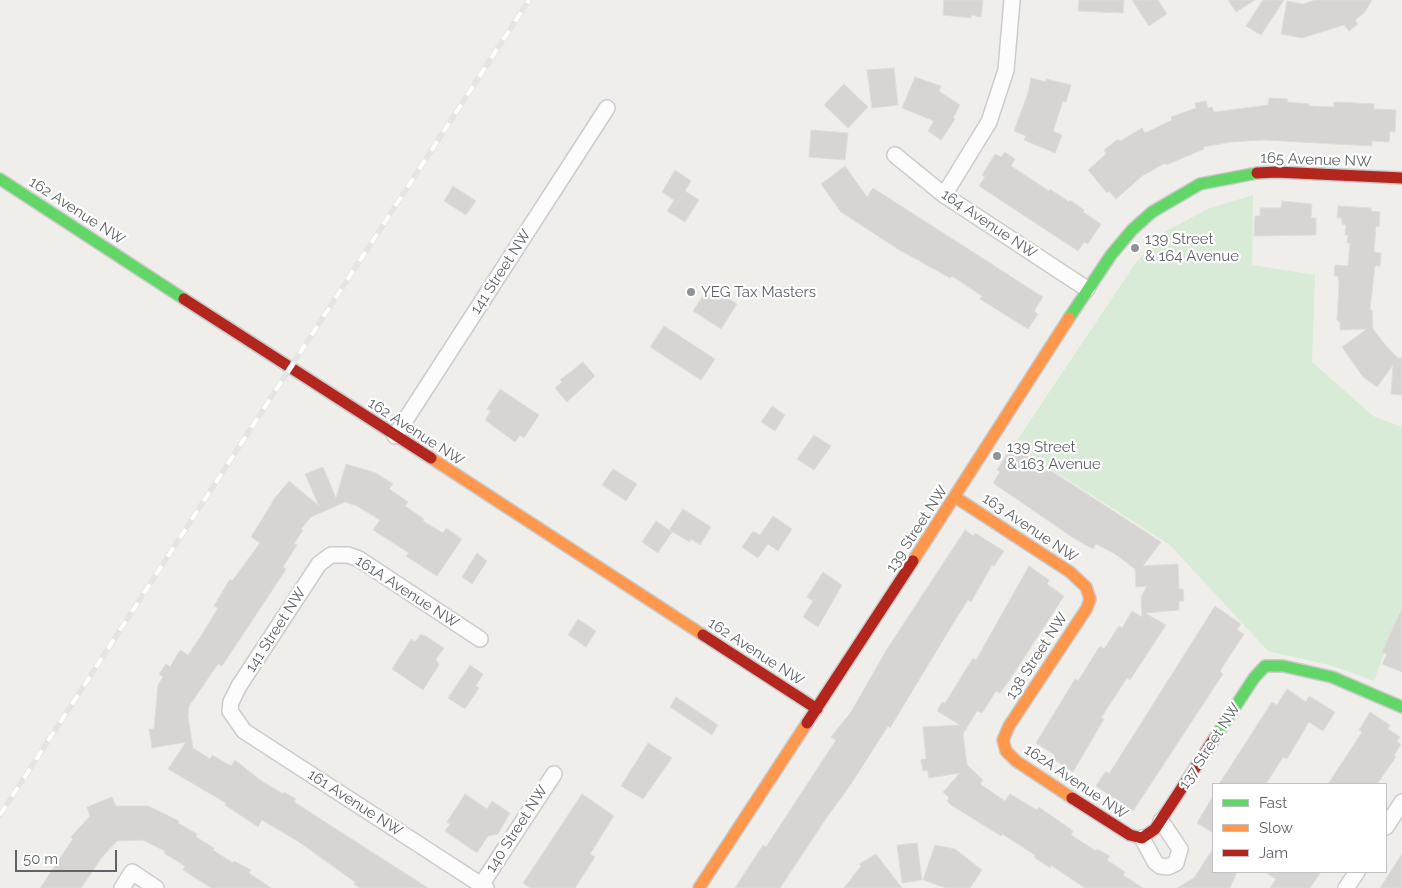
<!DOCTYPE html>
<html>
<head>
<meta charset="utf-8">
<style>
	body { margin:0 }
	#map { position:relative; width:1402px; height:888px; overflow:hidden; background:#efeeea; font-family:Raleway,sans-serif }
	canvas { display:block }
	.legend { position:absolute; left:1212px; top:783px; width:175px; height:90px; box-sizing:border-box; background:#fff; border:1px solid #bfc1c3; margin:0; padding:6px 9px; list-style:none; font-size:15px; color:#5f6368 }
	.legend li { display:flex; align-items:center; gap:10px; height:25px }
	.legend b { width:25px; border:1px solid #bfc1c3 }
	.scale { position:absolute; left:15px; top:850px; width:102px; height:22px; box-sizing:border-box; border:2px solid #5f6368; border-top:0; padding-left:6px; font-size:15px; line-height:18px; white-space:nowrap; color:#5f6368; -webkit-text-stroke:4px #fff; paint-order:stroke }
</style>
</head>
<body>
<div id="map">
<canvas width="1402" height="888"></canvas>
<ul class="legend">
<li><b style="height:6px;background:#63d668"></b>Fast</li>
<li><b style="height:6px;background:#ff974d"></b>Slow</li>
<li><b style="height:6px;background:#b3261e"></b>Jam</li>
</ul>
<div class="scale">50 m</div>
</div>
<script>
const g = document.querySelector('canvas').getContext('2d');
g.lineJoin = 'round';
function fill(path, color) {
  g.fillStyle = color;
  g.fill(path, 'evenodd');
}
function poly(rows) {
  const path = new Path2D();
  for (const r of rows) {
    path.moveTo(r[0], r[1]);
    for (let i = 2; i < r.length; i += 2) path.lineTo(r[i], r[i + 1]);
  }
  return path;
}
function stroke(path, color, width, dash) {
  g.strokeStyle = color;
  g.lineWidth = width;
  g.lineCap = dash ? 'butt' : 'round';
  g.setLineDash(dash || []);
  g.stroke(path);
}
function write(font, color, halo, rows, align = 'center') {
  g.font = font + ' Raleway,sans-serif';
  g.lineWidth = 4.5;
  g.setLineDash([]);
  g.textBaseline = 'middle';
  g.strokeStyle = halo;
  g.fillStyle = color;
  for (const [text, x, y, turn = 0] of rows) {
    g.save();
    g.translate(x, y);
    g.rotate((+turn || 0) * Math.PI / 180);
    g.textAlign = isNaN(turn) ? turn : align;
    if (halo) g.strokeText(text, 0, 0);
    g.fillText(text, 0, 0);
    g.restore();
  }
}
fill(poly([
	[1253,195,1252,265,1315,275,1312,362,1373,416,1402,427,1402,605,1374,681,1333,666,1268,651,1170,545,1014,445,1137,261,1166,231,1210,208]
]), '#d8ebd6');
const building = poly([
	[944,0,983,0,981,17,971,15,971,18,943,15,944,0],
	[1079,0,1124,0,1123,13,1078,11,1079,0],
	[1132,0,1158,0,1167,14,1149,26,1132,0],
	[1228,0,1255,0,1236,12,1228,0],
	[1263,0,1284,0,1261,35,1246,26,1263,0],
	[1315,0,1372,0,1364,13,1355,20,1358,24,1349,31,1344,25,1302,38,1281,34,1287,1,1303,4,1315,0],
	[894,68,898,105,872,108,867,70,894,68],
	[915,77,941,86,939,91,960,105,953,118,955,119,941,140,928,131,934,121,902,108,915,77],
	[1031,78,1046,82,1046,79,1071,85,1066,102,1063,101,1053,131,1062,135,1055,153,1024,140,1026,136,1014,131,1028,93,1031,78],
	[844,84,868,107,848,128,824,105,844,84],
	[1269,98,1288,99,1287,102,1309,104,1309,106,1334,107,1334,102,1356,103,1374,104,1374,109,1396,110,1395,132,1390,131,1389,142,1372,141,1372,146,1263,140,1231,142,1203,147,1204,149,1166,165,1165,163,1142,176,1116,199,1109,191,1107,193,1088,170,1106,154,1104,150,1118,139,1120,141,1142,128,1145,133,1172,120,1171,117,1196,108,1195,103,1206,101,1208,108,1212,107,1214,112,1268,105,1269,98],
	[811,130,848,133,845,160,809,157,811,130],
	[1005,152,1015,159,1011,166,1049,191,1050,189,1069,202,1070,200,1084,210,1083,212,1101,224,1088,244,1084,242,1078,251,979,186,985,177,982,175,995,154,1001,157,1005,152],
	[845,166,867,197,873,188,1043,297,1034,311,1038,314,1028,329,980,299,982,296,952,276,950,278,896,248,841,212,821,184,845,166],
	[675,170,691,181,685,191,699,200,685,222,667,211,674,200,662,192,675,170],
	[453,186,476,201,466,215,444,201,453,186],
	[1282,201,1312,204,1311,218,1316,218,1316,235,1254,236,1255,216,1260,216,1260,208,1281,208,1282,201],
	[1338,206,1371,208,1371,211,1380,212,1379,227,1376,226,1374,252,1381,253,1380,266,1375,266,1370,310,1372,310,1373,329,1387,347,1398,358,1402,358,1402,395,1391,394,1393,365,1377,387,1363,377,1342,347,1367,329,1340,330,1340,322,1337,320,1339,284,1338,276,1334,276,1335,265,1348,266,1350,243,1347,243,1348,235,1345,235,1346,225,1342,224,1342,218,1337,218,1338,206],
	[713,289,737,304,721,329,693,311,703,296,707,298,713,289],
	[664,326,715,359,701,380,650,347,664,326],
	[583,362,595,376,567,402,555,388,562,382,560,380,583,362],
	[500,389,539,415,524,438,520,435,515,442,485,420,491,411,487,409,500,389],
	[772,406,785,415,775,431,761,422,772,406],
	[814,435,831,446,814,470,797,459,814,435],
	[1015,441,1027,448,1024,453,1161,542,1143,566,1178,564,1179,589,1183,589,1184,601,1179,601,1179,610,1145,613,1166,625,1130,680,1127,678,1101,718,1104,719,1073,772,1053,759,1055,755,1036,743,1075,679,1078,681,1100,646,1104,649,1119,626,1122,628,1132,611,1142,617,1141,597,1147,586,1136,587,1135,569,1115,554,1096,544,1093,549,1075,539,993,483,1000,472,997,470,1015,441],
	[346,464,376,473,393,484,389,489,408,502,405,506,424,519,423,521,443,533,446,528,462,539,437,576,406,556,409,553,373,530,380,520,357,506,345,502,311,517,301,529,303,530,294,544,297,545,283,567,286,569,277,583,222,666,218,664,189,706,188,717,193,748,210,759,212,755,231,766,235,760,260,780,283,794,284,792,296,799,294,802,428,888,360,888,354,884,355,882,299,842,262,820,258,827,225,805,226,803,168,769,186,742,152,748,149,729,154,729,158,685,163,677,159,674,166,664,170,667,180,650,188,655,201,636,218,608,214,606,230,579,232,581,260,543,251,537,275,498,289,481,319,506,305,474,323,467,336,498,346,464],
	[613,469,637,484,626,501,602,485,613,469],
	[683,509,711,527,700,545,691,539,690,542,669,530,683,509],
	[773,516,792,529,778,551,768,544,758,558,742,547,753,531,760,535,773,516],
	[656,521,672,532,658,553,642,542,656,521],
	[965,530,973,536,975,533,1004,551,994,566,992,565,971,602,968,600,954,622,890,728,888,726,851,784,827,817,780,888,735,888,763,845,766,847,836,740,831,737,851,712,887,649,965,530],
	[477,553,487,561,472,584,462,577,477,553],
	[1029,566,1049,580,1047,584,1064,596,1011,678,1000,693,996,691,982,713,977,711,963,734,967,765,983,780,980,784,1005,801,1010,794,1037,810,1039,807,1073,831,1071,835,1096,851,1097,849,1110,856,1107,860,1125,872,1123,875,1143,888,1085,888,1051,865,1050,868,1034,857,1035,855,1002,834,1001,836,951,805,947,801,949,798,943,792,960,773,929,778,927,770,923,771,921,760,926,759,923,727,960,725,937,711,942,702,945,703,973,658,976,660,1029,566],
	[823,572,842,585,818,627,803,617,813,601,807,597,823,572],
	[1215,606,1241,624,1237,630,1244,634,1220,671,1223,674,1133,811,1096,786,1106,771,1109,774,1215,606],
	[1402,608,1402,672,1382,664,1387,654,1382,652,1402,608],
	[578,619,596,631,586,647,568,635,578,619],
	[420,635,424,635,444,648,436,659,439,665,423,690,392,669,411,639,415,642,420,635],
	[470,665,483,674,476,686,479,688,465,709,448,698,470,665],
	[1287,689,1306,702,1309,696,1335,712,1323,731,1309,722,1287,759,1283,757,1266,784,1219,784,1272,702,1277,705,1287,689],
	[676,697,718,725,712,735,670,707,676,697],
	[1370,712,1390,725,1388,729,1400,737,1397,741,1401,744,1394,756,1396,757,1377,784,1328,784,1362,732,1359,730,1370,712],
	[648,743,672,758,643,799,621,786,648,743],
	[465,794,487,809,492,801,510,813,498,834,488,836,477,853,445,831,450,824,447,822,465,794],
	[582,794,614,816,590,854,595,857,575,888,530,888,523,883,582,794],
	[1213,796,1213,833,1197,823,1213,796],
	[112,797,116,806,148,806,179,821,178,823,197,834,196,837,214,848,213,850,233,863,234,861,251,870,249,873,271,888,211,888,183,870,185,866,164,853,165,851,143,840,117,841,102,857,81,888,40,888,73,839,71,837,90,816,87,807,112,797],
	[917,843,922,880,902,883,897,845,917,843],
	[935,845,955,849,982,870,970,888,946,888,923,880,935,845],
	[1213,849,1213,872,1237,872,1230,888,1177,888,1194,878,1213,849],
	[876,854,902,888,844,888,861,866,859,864,876,854],
	[1402,854,1402,888,1380,888,1402,854],
	[1265,872,1321,872,1310,888,1270,888,1276,879,1265,872]
]);
fill(building, '#d6d5d3');
stroke(building, '#deddd9', 1);
const street = poly([
	[895,155,944,195,1087,289],
	[944,195,989,122,1006,70,1012,0],
	[395,436,607,108],
	[480,639,359,559,348,555,331,555,319,564,239,686,231,702,230,711,244,731,486,888],
	[1386,827,1402,802],
	[1142,838,1155,862,1160,866,1168,867,1176,863,1180,849,1161,821],
	[481,885,554,774],
	[122,888,132,872,156,888],
	[1346,888,1357,872]
]);
const fast = poly([
	[0,179,184,299],
	[1069,318,1111,255,1132,230,1152,212,1200,184,1257,173],
	[1214,739,1254,678,1265,666,1283,666,1332,677,1402,707]
]);
const slow = poly([
	[431,458,703,635],
	[955,497,1070,572,1086,587,1090,599,1087,608,1009,726,1003,740,1006,751,1016,761,1072,798],
	[913,561,1069,318],
	[699,888,807,723]
]);
const jam = poly([
	[1257,173,1276,172,1402,178],
	[184,299,431,458],
	[703,635,817,709],
	[807,723,913,561],
	[1072,798,1130,835,1142,838,1155,829,1214,739]
]);
stroke(street, '#cbcccc', 18);
stroke(fast, '#cacacb', 14);
stroke(slow, '#cacacb', 14);
stroke(jam, '#cacacb', 14);
stroke(street, '#fdfcfc', 15);
stroke(fast, '#63d668', 11);
stroke(slow, '#ff974d', 11);
stroke(jam, '#b3261e', 11);
const rail = poly([
	[0,815,529,0]
]);
stroke(rail, '#e4e4e4', 5.5);
stroke(rail, '#fff', 4, [11]);
for (const [x, y, r, color] of [
	[1135,248,5,"#919496"],
	[691,292,5,"#919496"],
	[997,456,5,"#919496"]
]) {
  const dot = new Path2D();
  dot.arc(x, y, r, 0, 2 * Math.PI);
  g.fillStyle = color;
  g.fill(dot);
  stroke(dot, '#fff', 2);
}
write('15px', '#5f6368', '#fff', [
	["165 Avenue NW",1316,160,2],
	["162 Avenue NW",77,211,33],
	["164 Avenue NW",989,224,34],
	["141 Street NW",501,272,-57],
	["162 Avenue NW",416,432,33],
	["163 Avenue NW",1030,528,34],
	["139 Street NW",917,529,-57],
	["161A Avenue NW",407,592,33],
	["141 Street NW",276,630,-57],
	["162 Avenue NW",756,652,33],
	["138 Street NW",1037,656,-57],
	["137 Street NW",1210,746,-57],
	["162A Avenue NW",1076,782,34],
	["161 Avenue NW",355,803,33],
	["140 Street NW",517,829,-57]
]);
write('15px', '#5f6368', '#fff', [
	["139 Street",1145,239],
	["& 164 Avenue",1145,256],
	["YEG Tax Masters",701,292],
	["139 Street",1007,447],
	["& 163 Avenue",1007,464]
], 'left');
</script>
</body>
</html>
